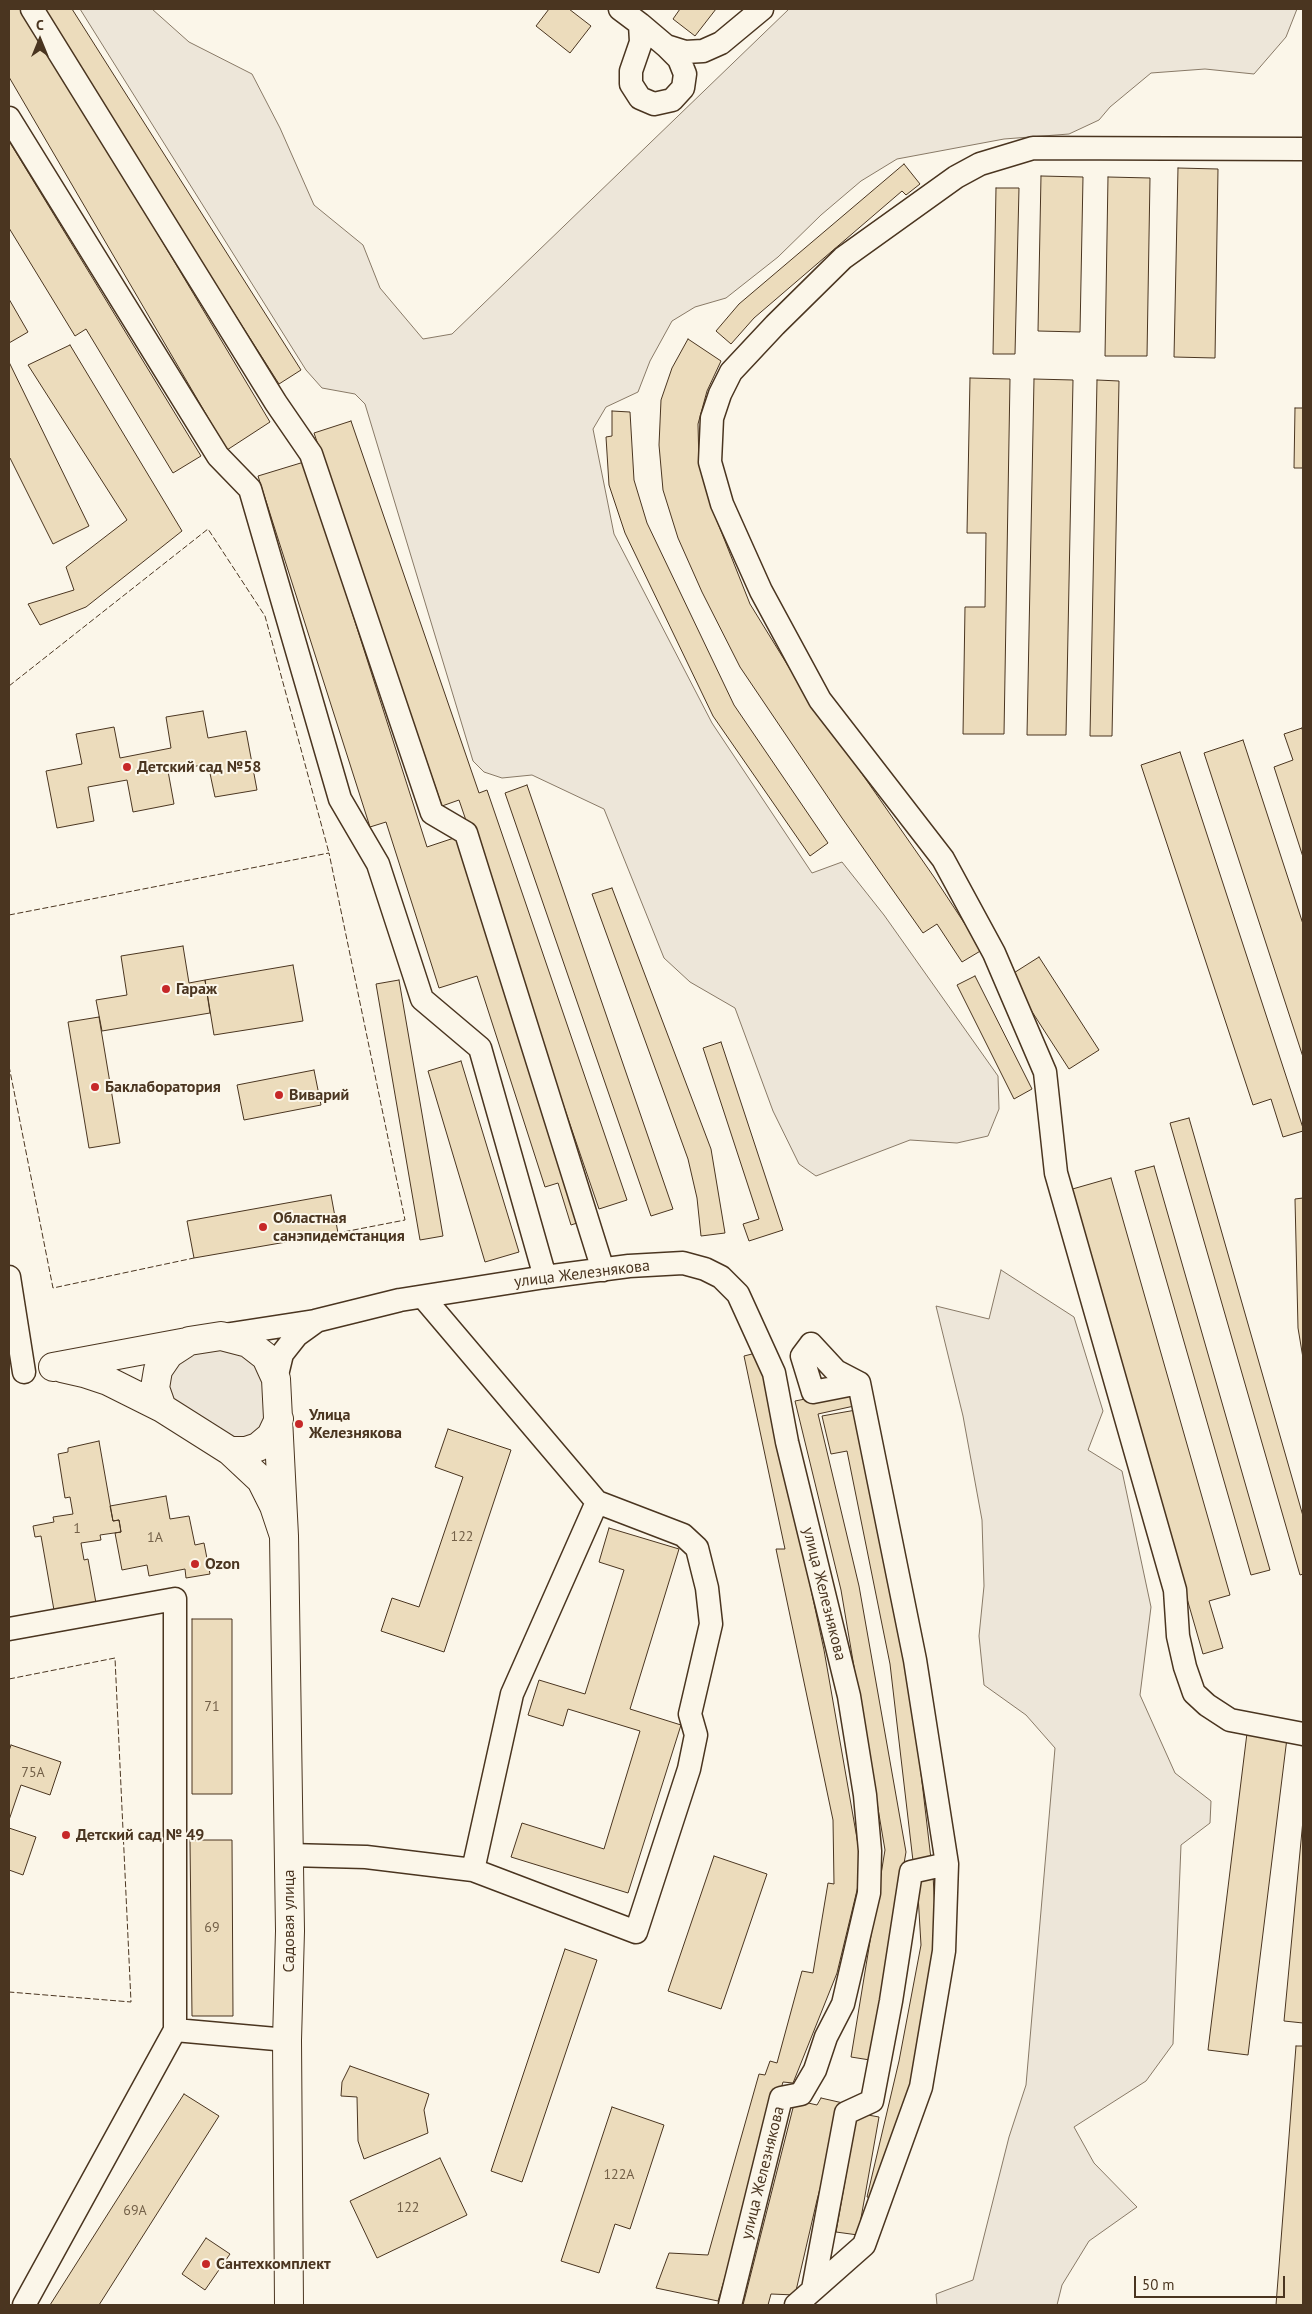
<!DOCTYPE html>
<html>
<head>
<meta charset="utf-8">
<style>
	body { margin:0 }
	#map { position:relative; width:1312px; height:2314px; overflow:hidden; background:#fbf6e9; font-family:"PT Sans",sans-serif }
	canvas { display:block }
	.frame { position:absolute; inset:0; border:10px solid #4a3520; pointer-events:none }
	.north { position:absolute; left:15px; top:15px; width:50px; height:50px; -webkit-text-stroke:4px #fbf6e9; paint-order:stroke; rotate:0deg; font-size:14px; font-weight:700; line-height:20px; text-align:center; color:#4a3520 }
	.north::after { content:''; display:block; margin:auto; width:18px; height:22px; background:#4a3520; clip-path:polygon(50% 0,100% 100%,50% 72%,0 100%) }
	.scale { position:absolute; left:1134px; top:2276px; width:151px; height:22px; box-sizing:border-box; border:2px solid #4a3520; border-top:0; padding-left:6px; font-size:15px; line-height:18px; white-space:nowrap; color:#4a3520; -webkit-text-stroke:4px #fbf6e9; paint-order:stroke }
</style>
</head>
<body>
<div id="map">
<canvas width="1312" height="2314"></canvas>
<div class="frame"></div>
<div class="north">С</div>
<div class="scale">50 m</div>
</div>
<script>
const g = document.querySelector('canvas').getContext('2d');
g.lineJoin = 'round';
function fill(path, color) {
  g.fillStyle = color;
  g.fill(path, 'evenodd');
}
function poly(rows) {
  const path = new Path2D();
  for (const r of rows) {
    path.moveTo(r[0], r[1]);
    for (let i = 2; i < r.length; i += 2) path.lineTo(r[i], r[i + 1]);
  }
  return path;
}
function stroke(path, color, width, dash) {
  g.strokeStyle = color;
  g.lineWidth = width;
  g.lineCap = dash ? 'butt' : 'round';
  g.setLineDash(dash || []);
  g.stroke(path);
}
function write(font, color, halo, rows, align = 'center') {
  g.font = font + ' "PT Sans",sans-serif';
  g.lineWidth = 4;
  g.setLineDash([]);
  g.textBaseline = 'middle';
  g.strokeStyle = halo;
  g.fillStyle = color;
  for (const [text, x, y, turn = 0] of rows) {
    g.save();
    g.translate(x, y);
    g.rotate((+turn || 0) * Math.PI / 180);
    g.textAlign = isNaN(turn) ? turn : align;
    if (halo) g.strokeText(text, 0, 0);
    g.fillText(text, 0, 0);
    g.restore();
  }
}
const green = poly([
	[80,9,152,9,189,42,252,74,280,128,314,205,363,245,380,288,423,339,452,334,789,9,1297,9,1286,37,1254,74,1205,69,1151,73,1110,107,1099,120,1069,134,1004,139,897,159,861,181,821,215,778,257,726,298,695,307,672,321,650,361,638,392,606,407,593,429,614,534,712,723,812,873,842,862,884,915,998,1076,999,1109,988,1136,957,1143,910,1140,816,1176,799,1164,773,1111,735,1008,690,982,664,958,604,809,532,775,502,778,484,772,473,761,365,404,355,394,322,388,306,370,80,9],
	[1001,1270,1074,1317,1103,1411,1088,1450,1122,1471,1151,1607,1140,1695,1175,1773,1211,1801,1210,1823,1181,1845,1173,2044,1146,2081,1074,2127,1094,2163,1137,2207,1089,2241,1062,2285,1057,2305,937,2305,936,2294,973,2280,1009,2137,1026,2085,1055,1748,1026,1715,984,1685,979,1636,984,1586,982,1520,963,1416,936,1306,989,1319,1001,1270],
	[221,1348,244,1354,257,1364,265,1382,268,1420,253,1438,236,1441,171,1401,167,1387,169,1374,177,1362,193,1352,221,1348]
]);
fill(green, '#ede6d9');
stroke(green, '#887966', 1);
const building = poly([
	[9,9,20,9,116,164,270,422,227,450,9,77,9,9],
	[41,9,72,9,301,370,279,384,41,9],
	[549,9,569,9,591,26,570,53,536,26,549,9],
	[680,9,716,9,695,36,673,19,680,9],
	[9,141,201,456,173,473,86,329,75,336,9,228,9,141],
	[904,164,920,184,906,195,902,191,754,318,731,344,716,331,739,304,904,164],
	[1178,168,1218,169,1215,358,1174,357,1178,168],
	[1041,176,1083,177,1080,332,1038,331,1041,176],
	[1108,177,1150,178,1147,356,1105,356,1108,177],
	[996,188,1019,188,1015,354,993,354,996,188],
	[9,299,28,332,9,343,9,299],
	[688,339,721,361,707,391,698,424,699,464,717,521,750,604,798,682,934,877,982,950,962,962,937,924,923,933,842,818,740,667,702,592,678,538,663,490,659,445,661,400,672,368,688,339],
	[70,345,182,531,86,607,40,625,28,604,74,590,66,567,127,520,28,365,70,345],
	[9,362,89,526,53,544,10,458,9,459,9,362],
	[970,378,1010,379,1004,734,963,734,965,607,985,607,986,533,967,533,970,378],
	[1034,379,1073,380,1066,735,1027,735,1034,379],
	[1097,380,1119,381,1112,736,1090,736,1097,380],
	[1295,408,1303,408,1303,468,1294,468,1295,408],
	[612,411,630,412,634,480,647,523,734,705,828,843,810,856,713,716,625,533,609,485,606,437,612,436,612,411],
	[351,421,479,793,487,790,627,1200,599,1209,459,800,442,806,314,433,351,421],
	[304,462,427,847,460,836,583,1221,571,1225,558,1183,545,1187,477,976,439,988,386,822,370,827,258,476,304,462],
	[203,711,208,738,246,731,257,790,215,797,208,764,168,771,174,804,133,812,127,780,88,787,94,821,57,828,46,771,82,764,76,734,114,727,120,758,171,748,166,717,203,711],
	[1302,728,1303,733,1303,857,1274,767,1293,760,1284,734,1302,728],
	[1243,740,1303,924,1303,1057,1204,753,1243,740],
	[1180,752,1303,1128,1303,1131,1283,1137,1271,1099,1253,1105,1141,765,1180,752],
	[527,785,673,1209,651,1216,505,793,527,785],
	[612,888,711,1149,725,1233,701,1236,697,1198,688,1159,592,894,612,888],
	[183,946,189,983,205,980,210,1013,102,1031,96,1000,127,995,121,956,183,946],
	[1039,957,1099,1050,1069,1069,1009,976,1039,957],
	[293,965,303,1021,214,1035,205,980,293,965],
	[975,976,1032,1089,1014,1099,957,985,975,976],
	[399,980,443,1236,420,1240,376,984,399,980],
	[99,1017,120,1143,89,1148,68,1022,99,1017],
	[721,1042,783,1230,749,1241,743,1224,759,1219,703,1048,721,1042],
	[461,1061,519,1252,485,1262,428,1071,461,1061],
	[314,1070,321,1105,244,1120,237,1085,314,1070],
	[1189,1118,1303,1516,1303,1574,1300,1575,1170,1123,1189,1118],
	[1154,1166,1270,1570,1251,1575,1135,1171,1154,1166],
	[1111,1178,1230,1595,1209,1601,1223,1648,1203,1654,1069,1190,1111,1178],
	[331,1195,338,1233,194,1258,187,1221,331,1195],
	[1303,1198,1303,1358,1298,1328,1295,1199,1303,1198],
	[760,1352,824,1650,859,1850,858,1886,837,1973,793,2083,783,2082,718,2301,656,2288,669,2253,708,2255,759,2074,765,2075,770,2061,777,2063,802,1971,813,1973,828,1883,834,1884,833,1820,776,1549,785,1549,744,1356,760,1352],
	[851,1390,854,1406,818,1414,859,1586,906,1852,870,2060,851,2057,885,1850,841,1590,795,1401,851,1390],
	[856,1410,908,1662,931,1859,913,1861,890,1664,847,1451,831,1454,822,1416,856,1410],
	[448,1429,511,1450,444,1652,381,1631,392,1598,419,1607,463,1477,435,1467,448,1429],
	[99,1441,113,1521,119,1520,121,1532,100,1535,101,1540,81,1543,84,1560,88,1559,96,1603,55,1616,41,1536,35,1537,33,1526,54,1522,53,1517,73,1514,70,1497,65,1498,58,1454,68,1452,68,1448,99,1441],
	[166,1496,170,1519,189,1516,195,1545,204,1543,210,1574,186,1578,185,1569,149,1576,147,1565,122,1570,115,1533,121,1532,119,1520,113,1521,110,1506,166,1496],
	[609,1528,679,1549,630,1709,681,1725,628,1893,511,1857,522,1823,604,1849,640,1731,568,1709,563,1726,528,1715,539,1680,585,1694,624,1570,599,1562,609,1528],
	[192,1619,232,1619,232,1794,192,1794,192,1619],
	[1247,1733,1287,1738,1248,2055,1208,2050,1247,1733],
	[11,1745,61,1762,50,1795,21,1785,9,1820,9,1751,11,1745],
	[1303,1820,1303,2023,1284,2021,1303,1820],
	[9,1828,36,1837,23,1875,9,1870,9,1828],
	[190,1840,232,1840,233,2016,192,2016,190,1840],
	[714,1856,767,1874,721,2009,668,1991,714,1856],
	[933,1875,937,1948,916,2064,882,2201,867,2197,899,2061,921,1945,917,1878,933,1875],
	[565,1949,597,1960,522,2182,491,2171,565,1949],
	[1296,2046,1303,2046,1303,2305,1276,2305,1296,2046],
	[350,2066,429,2094,424,2110,428,2133,364,2159,358,2141,357,2097,341,2096,342,2082,350,2066],
	[184,2094,219,2116,99,2305,50,2305,184,2094],
	[821,2098,843,2103,817,2200,795,2295,771,2294,768,2305,743,2305,795,2100,817,2105,821,2098],
	[612,2107,664,2125,630,2229,615,2224,599,2273,561,2261,612,2107],
	[857,2113,879,2117,858,2235,836,2232,857,2113],
	[440,2158,467,2215,377,2258,350,2201,440,2158],
	[206,2238,230,2254,205,2290,182,2274,206,2238]
]);
fill(building, '#ecdcbc');
stroke(building, '#4a3520', 1);
const minor = poly([
	[32,9,276,403,311,454,432,813,466,833,603,1270],
	[620,9,640,24,666,46,679,59,685,74,683,88,672,100,654,104,640,98,631,84,631,71,641,42,640,24],
	[666,46,685,52,703,51,721,43,762,9],
	[9,118,218,456,250,489,340,799,378,864,422,999,480,1048,545,1277],
	[1303,149,1033,148,980,164,956,177,843,258,775,325,731,372,720,394,712,418,710,462,722,504,761,591,820,700,943,859,994,953,1045,1072,1056,1173,1175,1590,1178,1636,1185,1667,1194,1693,1207,1705,1230,1720,1303,1734],
	[9,1277,24,1372],
	[423,1297,597,1502,512,1694,473,1870],
	[224,1335,315,1321,400,1300,545,1277,629,1266,683,1263,705,1269,721,1277,738,1294,774,1373,787,1442,849,1696,865,1795,870,1851,869,1893,843,2004,826,2037,815,2070,801,2094,781,2098,730,2305],
	[811,1344,836,1371,859,1383,813,1392,802,1356,811,1344],
	[276,1379,282,1354,297,1335,315,1322],
	[9,1629,175,1599,175,2030,24,2305],
	[289,1855,366,1857,473,1870,636,1932,689,1769,696,1735,690,1714,711,1624,707,1588,697,1548,683,1535,597,1502],
	[175,2030,287,2040],
	[813,2289,846,2113,872,2101,891,2001,911,1872,947,1864],
	[796,2305,864,2245,921,2087,944,1951,947,1864,915,1660,859,1383]
]);
const major = poly([
	[53,1367,187,1342],
	[62,1368,84,1373,108,1381,162,1408],
	[230,1451,246,1451,258,1447,271,1436,279,1419],
	[284,1536,274,1506,261,1480,230,1451,162,1408,155,1388,158,1370,169,1354,189,1341,221,1336,248,1343,266,1357,276,1379,284,1536,290,1931,287,2040,289,2305]
]);
stroke(minor, '#4a3520', 25);
stroke(major, '#4a3520', 30);
stroke(minor, '#fbf6e9', 22);
stroke(major, '#fbf6e9', 28);
stroke(poly([
	[9,686,208,529,265,616,329,853],
	[9,915,329,853,405,1220,338,1233],
	[9,1066,53,1288,194,1258],
	[9,1679,115,1658,131,2002,9,1992]
]), '#4a3520', 1, [6, 2.5]);
for (const [x, y, r, color] of [
	[127,767,5,"#c62828"],
	[166,989,5,"#c62828"],
	[95,1087,5,"#c62828"],
	[279,1095,5,"#c62828"],
	[263,1227,5,"#c62828"],
	[299,1424,5,"#c62828"],
	[195,1564,5,"#c62828"],
	[66,1835,5,"#c62828"],
	[206,2264,5,"#c62828"]
]) {
  const dot = new Path2D();
  dot.arc(x, y, r, 0, 2 * Math.PI);
  g.fillStyle = color;
  g.fill(dot);
  stroke(dot, '#fbf6e9', 2);
}
write('14px', '#725f47', null, [
	["1",77,1529],
	["122",462,1537],
	["1А",155,1538],
	["71",212,1707],
	["75А",33,1773],
	["69",212,1928],
	["122А",619,2175],
	["122",408,2208],
	["69А",135,2211]
]);
write('bold 16px', '#4a3520', '#fbf6e9', [
	["Детский сад №58",137,767],
	["Гараж",176,989],
	["Баклаборатория",105,1087],
	["Виварий",289,1095],
	["Областная",273,1218],
	["санэпидемстанция",273,1236],
	["Улица",309,1415],
	["Железнякова",309,1433],
	["Ozon",205,1564],
	["Детский сад № 49",76,1835],
	["Сантехкомплект",216,2264]
], 'left');
write('16px', '#4a3520', '#fbf6e9', [
	["улица Железнякова",582,1274,-7],
	["улица Железнякова",824,1594,76],
	["Садовая улица",289,1921,-90],
	["улица Железнякова",763,2173,-76]
]);
</script>
</body>
</html>
